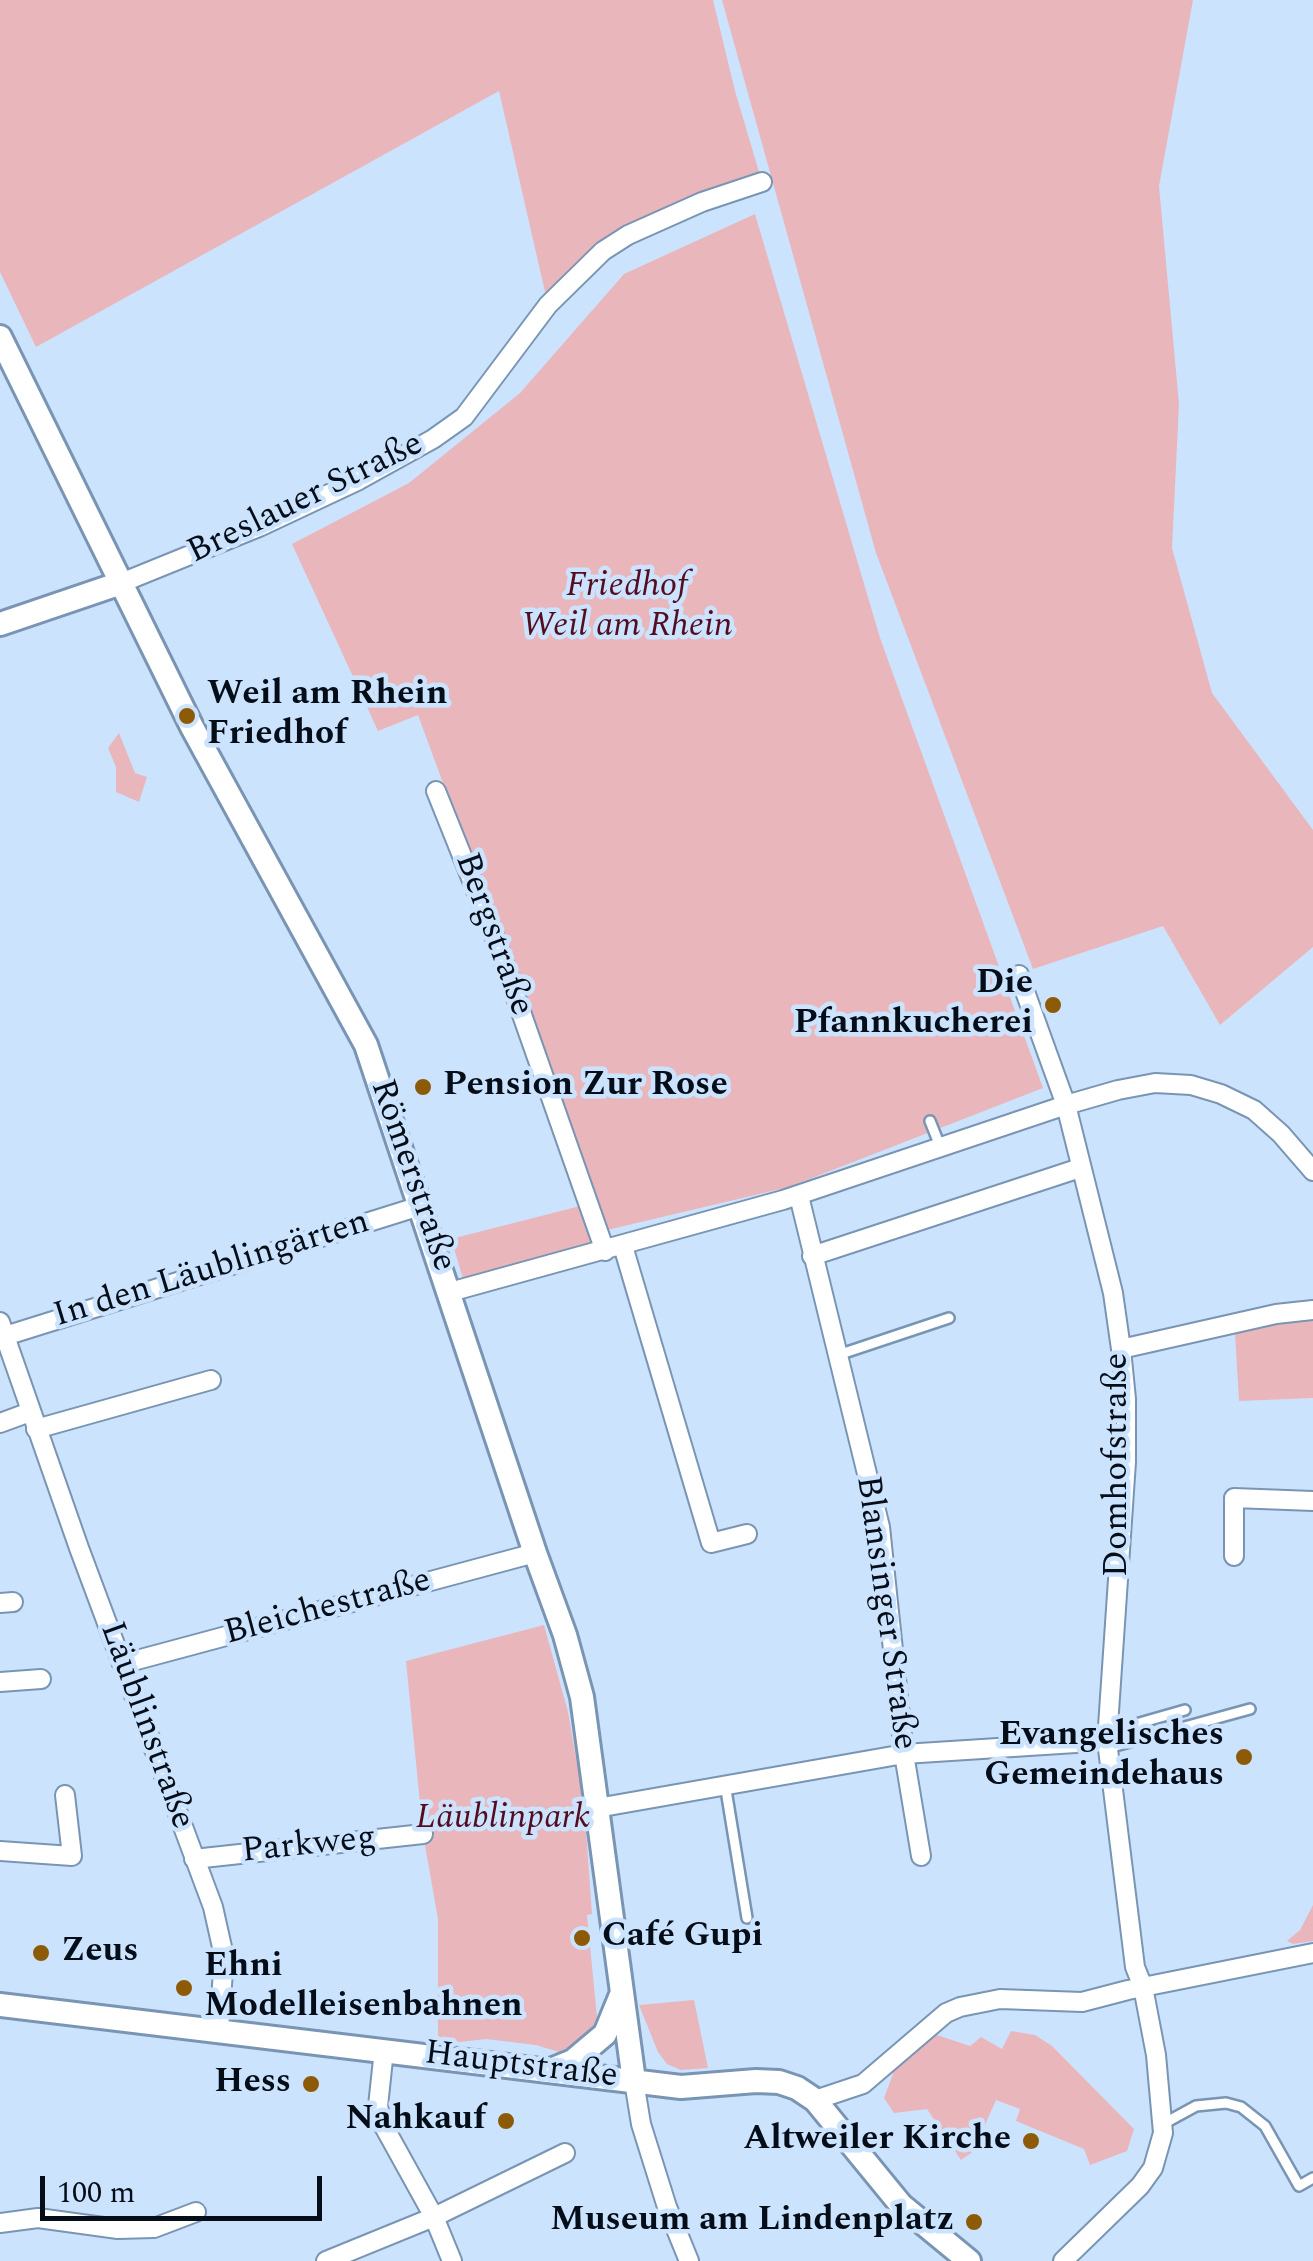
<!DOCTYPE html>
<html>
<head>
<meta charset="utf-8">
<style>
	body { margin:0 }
	#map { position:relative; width:1313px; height:2261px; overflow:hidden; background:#cce3fe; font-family:Spectral,serif }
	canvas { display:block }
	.scale { position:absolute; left:40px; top:2176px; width:282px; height:45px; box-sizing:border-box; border:5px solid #040d18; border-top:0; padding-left:12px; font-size:30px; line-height:35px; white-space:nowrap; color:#040d18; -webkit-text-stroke:8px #cce3fe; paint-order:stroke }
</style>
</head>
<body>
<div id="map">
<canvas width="1313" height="2261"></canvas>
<div class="scale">100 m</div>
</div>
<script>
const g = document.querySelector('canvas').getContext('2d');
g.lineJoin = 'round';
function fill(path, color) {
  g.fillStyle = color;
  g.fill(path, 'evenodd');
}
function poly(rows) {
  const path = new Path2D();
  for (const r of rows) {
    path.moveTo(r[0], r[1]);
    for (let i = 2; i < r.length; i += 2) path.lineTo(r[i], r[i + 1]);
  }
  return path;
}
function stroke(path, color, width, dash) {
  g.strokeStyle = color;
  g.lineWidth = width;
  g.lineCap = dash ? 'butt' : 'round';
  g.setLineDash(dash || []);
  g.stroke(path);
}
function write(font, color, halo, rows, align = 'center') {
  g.font = font + ' Spectral,serif';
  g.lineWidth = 9;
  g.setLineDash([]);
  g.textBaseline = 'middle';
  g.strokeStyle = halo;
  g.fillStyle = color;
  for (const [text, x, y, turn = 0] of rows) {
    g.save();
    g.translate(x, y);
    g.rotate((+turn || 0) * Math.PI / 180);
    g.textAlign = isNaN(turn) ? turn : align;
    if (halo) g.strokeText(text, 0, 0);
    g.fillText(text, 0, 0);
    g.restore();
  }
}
fill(poly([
	[0,0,713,0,735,91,762,182,628,235,548,305,499,91,36,347,0,272],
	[722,0,1193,0,1159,186,1179,404,1172,548,1212,693,1313,830,1313,947,1220,1025,1163,926,1033,969,876,553],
	[755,214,880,638,1043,1088,789,1187,607,1230,418,715,378,731,292,544,409,483,520,393,624,274],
	[119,733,135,773,147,777,139,802,116,792,116,767,108,748],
	[588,1204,605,1251,466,1288,451,1239],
	[1298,1317,1313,1321,1313,1398,1239,1401,1235,1333],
	[544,1625,568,1712,584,1803,592,1914,587,1915,597,2017,591,2030,582,2040,559,2052,536,2045,486,2039,460,2042,438,2040,438,1919,423,1834,406,1661],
	[1313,1905,1313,1941,1293,1944,1287,1941,1300,1930],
	[694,2000,708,2068,681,2070,667,2064,658,2052,639,2005],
	[1011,2031,1035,2035,1052,2046,1134,2129,1127,2151,1090,2165,1084,2149,1016,2121,1020,2109,996,2100,984,2127,1000,2133,961,2160,927,2109,894,2113,884,2098,897,2063,937,2035,970,2046,981,2037,1002,2049]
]), '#e9b6bc');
const lane = poly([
	[930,1121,940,1146],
	[838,1355,949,1318],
	[1108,1732,1185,1710],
	[1108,1748,1250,1709],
	[725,1784,747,1918],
	[1163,2124,1196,2106,1226,2103,1241,2107,1265,2126,1299,2186,1313,2178]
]);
const street = poly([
	[121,583,259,527,359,480,433,439,464,417,548,305,603,251,628,235,702,202,762,182],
	[436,791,495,938,605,1251],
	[1019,975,1066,1105,1113,1293,1121,1349,1126,1399,1126,1462,1107,1741,1135,1967,1143,1987,1156,2055,1163,2133,1153,2168,1140,2186,1063,2261],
	[799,1196,880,1527,904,1754,921,1856],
	[623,1246,711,1543,747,1534],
	[812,1256,1080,1168],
	[450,1292,783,1200,1066,1105,1118,1090,1155,1083,1191,1085,1221,1094,1254,1110,1281,1134,1313,1171],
	[0,1322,79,1548,213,1907,224,1956,219,2029],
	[5,1336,420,1206],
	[1121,1349,1276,1314,1313,1310],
	[0,1423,30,1412],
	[36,1429,211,1380],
	[1234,1556,1234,1498,1313,1501],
	[0,1603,13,1602],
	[122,1664,535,1553],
	[0,1682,41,1679],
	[597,1808,904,1754,1107,1741],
	[0,1851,72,1856,65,1795],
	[194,1859,423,1834],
	[384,2050,378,2106,382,2123,434,2217,452,2261],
	[634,2081,641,2124,667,2207,689,2261],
	[815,2100,863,2084,946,2013,960,2007,1000,1999,1082,2002,1128,1990,1313,1953],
	[0,2223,38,2218,118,2229,154,2228,196,2212],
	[326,2261,434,2217,565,2153]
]);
const secondary = poly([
	[0,337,192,727,366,1045,535,1553,565,1635,582,1697,634,2081],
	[0,624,121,583],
	[0,2005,681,2087,756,2081,779,2082,797,2088,815,2100,901,2205,969,2261],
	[551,2070,573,2061,605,2034,621,1995]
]);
stroke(lane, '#7995b3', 14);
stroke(street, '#7995b3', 22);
stroke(secondary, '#7995b3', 28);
stroke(lane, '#fff', 9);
stroke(street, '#fff', 18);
stroke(secondary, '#fff', 22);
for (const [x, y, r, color] of [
	[187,716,10,"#8d5b08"],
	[1053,1005,10,"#8d5b08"],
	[423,1087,10,"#8d5b08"],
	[1244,1757,10,"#8d5b08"],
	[582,1938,10,"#8d5b08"],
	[41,1953,10,"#8d5b08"],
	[184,1988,10,"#8d5b08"],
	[311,2084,10,"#8d5b08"],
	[506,2121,10,"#8d5b08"],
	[1031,2141,10,"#8d5b08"],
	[974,2222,10,"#8d5b08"]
]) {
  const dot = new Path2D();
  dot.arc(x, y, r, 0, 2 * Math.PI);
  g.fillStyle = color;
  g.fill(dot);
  stroke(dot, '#cce3fe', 4);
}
write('35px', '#040d18', '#cce3fe', [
	["Breslauer Straße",306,500,-26],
	["Bergstraße",492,935,70],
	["Römerstraße",411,1176,71],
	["In den Läublingärten",212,1271,-17],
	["Domhofstraße",1119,1465,-90],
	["Bleichestraße",328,1609,-15],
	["Blansinger Straße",884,1613,82],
	["Läublinstraße",145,1726,70],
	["Parkweg",309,1847,-6],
	["Hauptstraße",521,2067,7]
]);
write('italic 35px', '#530d1f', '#cce3fe', [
	["Friedhof",627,588],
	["Weil am Rhein",627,628],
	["Läublinpark",503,1820]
]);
write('bold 35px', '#040d18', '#cce3fe', [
	["Weil am Rhein",207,696,"left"],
	["Friedhof",207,736,"left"],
	["Die",1033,985],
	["Pfannkucherei",1033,1025],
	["Pension Zur Rose",443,1087,"left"],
	["Evangelisches",1224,1737],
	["Gemeindehaus",1224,1777],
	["Café Gupi",602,1938,"left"],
	["Zeus",61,1953,"left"],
	["Ehni",204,1968,"left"],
	["Modelleisenbahnen",204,2008,"left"],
	["Hess",291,2084],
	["Nahkauf",486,2121],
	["Altweiler Kirche",1011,2141],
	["Museum am Lindenplatz",954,2222]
], 'right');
</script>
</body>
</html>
